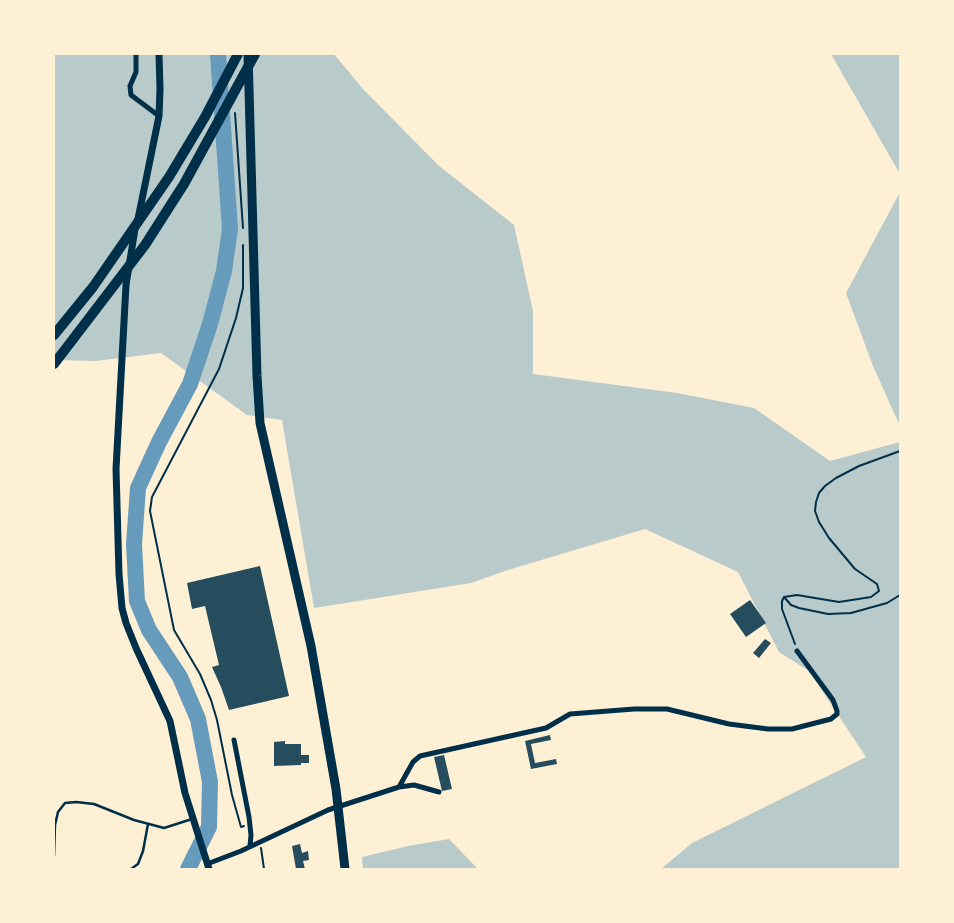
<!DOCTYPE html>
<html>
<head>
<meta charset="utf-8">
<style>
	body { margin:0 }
	#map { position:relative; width:954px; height:923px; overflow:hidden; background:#fdf0d5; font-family:Jost,sans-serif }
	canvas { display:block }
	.frame { position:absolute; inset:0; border:55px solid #fdf0d5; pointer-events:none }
</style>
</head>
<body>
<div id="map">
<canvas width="954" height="923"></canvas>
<div class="frame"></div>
</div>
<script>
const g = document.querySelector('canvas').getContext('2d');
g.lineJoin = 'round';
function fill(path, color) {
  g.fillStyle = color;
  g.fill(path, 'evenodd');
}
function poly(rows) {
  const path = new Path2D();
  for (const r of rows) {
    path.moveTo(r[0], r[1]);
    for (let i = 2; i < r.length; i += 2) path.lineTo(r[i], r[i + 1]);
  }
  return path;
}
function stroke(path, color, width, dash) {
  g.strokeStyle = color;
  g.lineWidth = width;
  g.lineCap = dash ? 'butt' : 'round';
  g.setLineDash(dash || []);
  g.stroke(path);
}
fill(poly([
	[54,54,334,54,363,89,438,165,514,225,533,311,533,374,677,393,754,408,830,461,900,442,900,869,661,869,692,843,866,757,809,671,779,652,738,572,645,529,508,570,471,583,314,608,282,420,247,415,161,353,95,361,54,360],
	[831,54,900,54,900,174],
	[900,192,900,426,873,366,846,293],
	[449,839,478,869,363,869,362,857,408,846]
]), '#b9caca');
stroke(poly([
	[188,869,209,827,210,782,198,719,180,677,149,630,137,601,134,544,138,488,159,442,190,384,210,324,224,271,230,229,218,54]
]), '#669bbc', 16);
fill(poly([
	[260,566,289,696,229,710,221,687,212,667,219,665,205,606,192,609,187,583],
	[750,600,766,623,746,637,730,614],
	[765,639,771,643,759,658,753,653],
	[550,735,551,740,531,744,535,763,556,759,557,764,531,769,525,741],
	[285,741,285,744,301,744,301,755,309,755,309,763,301,763,301,765,274,766,274,742],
	[444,755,452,789,442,791,434,757],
	[300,844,302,853,308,851,309,860,303,861,305,869,296,869,292,846]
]), '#264d5e');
stroke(poly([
	[235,113,243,228],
	[243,245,243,288,236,318,219,369,152,497,150,511,174,630,200,674,211,700,217,720,232,795,241,827,244,826],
	[784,597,797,595,839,602,871,597,879,591,877,584,855,569,829,538,819,522,815,511,816,502,819,493,825,486,836,478,859,466,900,451],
	[784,597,791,605,799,608,828,614,851,613,887,603,900,595],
	[784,597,782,601,782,609,795,644],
	[261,848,264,869]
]), '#003049', 2);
stroke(poly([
	[54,856,55,825,58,812,65,803,76,802,94,804,134,820,164,828,192,819],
	[131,869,138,864,143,851,148,824]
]), '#003049', 2.5);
stroke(poly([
	[136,54,136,72,130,86,131,95,159,116],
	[234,740,249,817,251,835,250,846],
	[399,787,413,762,420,756,546,728,570,714,634,709,667,709,729,724,768,729,792,729,831,719,837,714,837,711,833,700,797,651],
	[207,864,241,851,328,810,399,787,414,785,439,792]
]), '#003049', 5);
stroke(poly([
	[138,219,159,116,160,89,159,54],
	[135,229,126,285,116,469,119,574,122,608,126,623,136,648,170,721,185,793,209,869]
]), '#003049', 7);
stroke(poly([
	[248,54,257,376,260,423,311,646,336,789,345,869]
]), '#003049', 9);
stroke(poly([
	[54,335,93,287,169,177,205,117,238,54],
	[54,364,145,245,184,184,255,54]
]), '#003049', 10);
</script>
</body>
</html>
